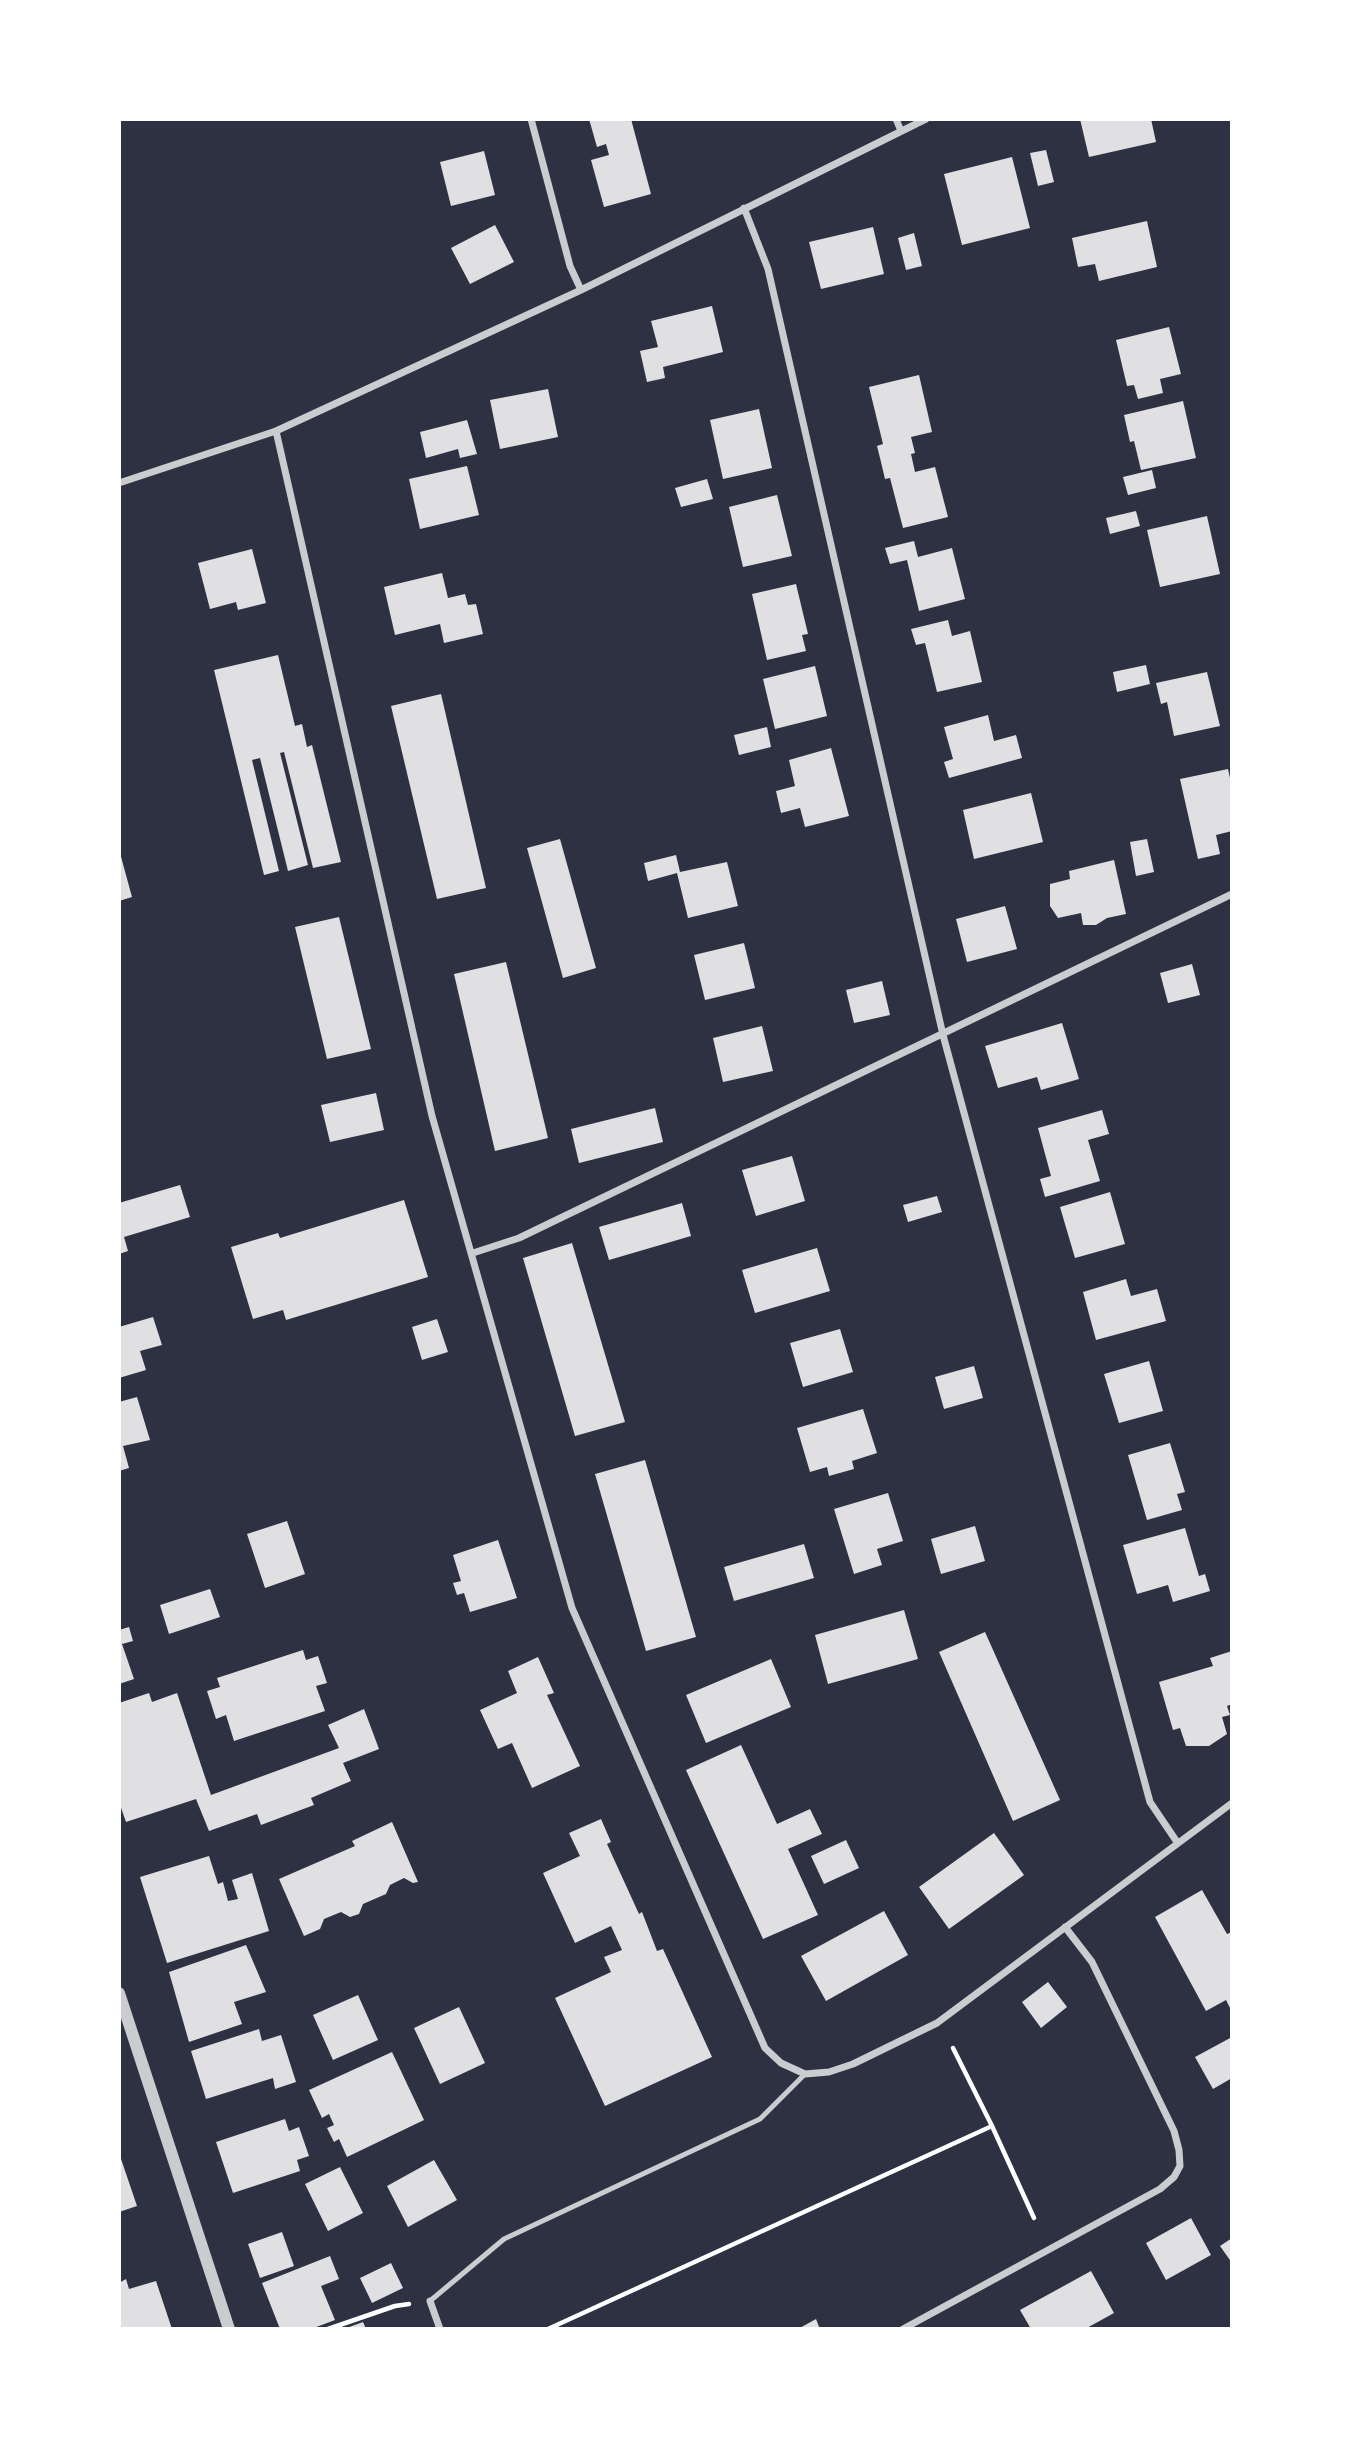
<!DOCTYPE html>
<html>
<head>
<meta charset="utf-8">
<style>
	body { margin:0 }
	#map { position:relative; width:1351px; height:2448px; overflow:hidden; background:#2d3142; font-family:"Fira Sans Condensed",sans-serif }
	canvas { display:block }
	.frame { position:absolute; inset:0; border:121px solid #fff; pointer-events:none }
</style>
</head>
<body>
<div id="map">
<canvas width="1351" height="2448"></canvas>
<div class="frame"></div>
</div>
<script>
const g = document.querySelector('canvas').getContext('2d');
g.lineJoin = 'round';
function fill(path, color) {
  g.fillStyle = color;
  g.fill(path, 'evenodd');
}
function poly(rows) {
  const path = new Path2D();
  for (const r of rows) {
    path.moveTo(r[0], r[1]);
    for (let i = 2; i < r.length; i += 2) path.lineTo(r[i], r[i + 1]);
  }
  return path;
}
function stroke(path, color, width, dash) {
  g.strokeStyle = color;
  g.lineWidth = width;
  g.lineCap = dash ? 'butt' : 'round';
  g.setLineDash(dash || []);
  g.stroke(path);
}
fill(poly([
	[589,119,631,119,651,194,604,207,591,160,609,155,606,144,597,147],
	[1080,119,1151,119,1156,142,1089,157],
	[1046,150,1054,182,1038,186,1030,153],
	[484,151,495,195,451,206,440,162],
	[1012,157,1030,228,962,245,944,174],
	[1147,221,1157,267,1099,281,1095,264,1078,267,1072,238],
	[495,225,514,262,470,284,451,248],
	[873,227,884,274,821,289,809,242],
	[914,233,922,266,906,270,898,238],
	[712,306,723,352,663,367,665,378,647,382,640,351,658,347,651,321],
	[1169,327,1181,374,1160,379,1163,393,1138,399,1134,385,1127,386,1116,340],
	[919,375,932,432,911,437,915,453,911,454,915,472,935,467,948,517,903,528,890,478,885,479,881,462,877,446,883,444,869,387],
	[548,389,558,437,500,449,490,400],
	[1183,401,1196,458,1141,470,1134,441,1130,442,1124,415],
	[759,409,772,468,723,479,710,420],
	[467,420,477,454,460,458,458,449,426,458,420,432],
	[467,466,479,515,420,529,409,479],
	[1152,470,1156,488,1128,495,1123,477],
	[707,479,713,499,681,507,675,488],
	[777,495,792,556,743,567,729,507],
	[1136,511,1140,526,1110,534,1106,518],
	[1207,516,1220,574,1160,587,1147,530],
	[914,541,918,557,952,548,965,599,919,611,907,560,890,564,885,548],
	[252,549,266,603,238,610,236,602,210,609,198,563],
	[442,573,448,598,465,594,468,605,476,604,483,634,444,643,440,624,395,635,384,587],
	[796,584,808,634,802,635,806,651,767,660,752,594],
	[948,620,952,636,970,631,982,682,937,692,925,643,916,645,911,629],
	[278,655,295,726,302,724,307,747,312,745,341,862,313,868,284,752,280,753,308,865,288,871,260,758,252,760,279,871,264,875,214,670],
	[1146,665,1150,684,1117,692,1113,672],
	[815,666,827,716,775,729,763,679],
	[1207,672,1220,726,1174,736,1167,702,1161,704,1156,683],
	[441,694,486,888,437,899,391,706],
	[988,715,994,741,1016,735,1022,758,949,778,944,762,953,759,944,727],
	[767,727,771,747,739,755,734,735],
	[831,748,849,816,805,827,800,808,781,813,776,791,795,786,789,760],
	[1228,769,1232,787,1232,831,1216,835,1220,854,1198,859,1180,779],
	[1031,793,1043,842,974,859,963,810],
	[560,839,596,968,563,978,527,848],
	[1147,839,1154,872,1136,876,1130,842],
	[120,853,132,897,119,901,119,854],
	[676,855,680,872,727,862,738,906,688,918,677,873,648,881,644,863],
	[1114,860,1126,914,1107,918,1096,925,1083,925,1081,913,1058,918,1050,906,1050,884,1070,879,1069,871],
	[1005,906,1017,949,967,962,956,919],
	[339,917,371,1049,327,1059,295,927],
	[744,943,755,988,705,1000,694,955],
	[506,962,548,1138,495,1151,454,974],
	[1192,964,1200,995,1168,1003,1160,973],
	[882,981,890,1015,854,1023,846,990],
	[1062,1023,1079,1079,1041,1090,1037,1077,998,1088,985,1046],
	[762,1026,773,1071,723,1082,713,1038],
	[376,1093,384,1130,330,1142,321,1105],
	[655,1108,663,1142,579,1163,571,1129],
	[1102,1110,1109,1134,1088,1140,1100,1181,1045,1197,1040,1179,1051,1176,1038,1128],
	[792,1156,805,1201,756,1216,742,1170],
	[180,1185,190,1217,124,1237,128,1251,119,1254,119,1203],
	[1110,1192,1125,1244,1075,1258,1060,1207],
	[937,1196,942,1212,908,1222,903,1205],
	[404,1200,428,1277,286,1320,283,1310,253,1319,231,1247,278,1233,280,1238],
	[682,1203,691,1236,609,1260,599,1227],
	[572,1243,625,1422,575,1436,523,1258],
	[817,1248,830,1291,755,1313,742,1270],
	[1126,1279,1131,1296,1157,1289,1166,1321,1096,1340,1083,1292],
	[153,1317,162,1345,140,1351,146,1370,119,1378,119,1327],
	[437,1319,448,1352,422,1360,412,1327],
	[840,1329,853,1372,803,1387,790,1343],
	[1149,1361,1163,1411,1119,1423,1104,1374],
	[974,1366,983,1398,944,1409,935,1377],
	[137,1397,150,1440,123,1446,129,1468,119,1471,119,1402],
	[863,1409,877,1453,852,1461,854,1469,829,1476,827,1467,810,1472,797,1428],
	[1170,1443,1185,1492,1177,1494,1182,1510,1147,1520,1128,1455],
	[645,1460,696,1637,646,1651,595,1474],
	[888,1493,903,1541,877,1549,882,1565,854,1574,834,1509],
	[287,1521,305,1574,265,1588,247,1534],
	[975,1526,985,1561,941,1574,931,1539],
	[1185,1528,1199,1576,1205,1574,1210,1591,1173,1602,1168,1585,1137,1594,1123,1545],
	[498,1540,517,1598,470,1612,464,1593,457,1595,453,1583,461,1581,453,1555],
	[804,1544,814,1578,734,1601,724,1567],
	[210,1589,220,1617,169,1634,160,1605],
	[904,1610,918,1659,828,1684,815,1635],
	[129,1627,133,1641,122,1644,134,1679,119,1684,119,1630],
	[985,1632,1060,1800,1013,1821,939,1652],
	[303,1650,306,1660,318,1656,327,1683,316,1686,325,1711,234,1741,226,1715,216,1719,207,1691,220,1687,217,1678],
	[1232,1651,1232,1704,1227,1706,1230,1715,1222,1717,1227,1734,1209,1746,1186,1746,1180,1728,1173,1730,1159,1682,1213,1666,1210,1658],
	[538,1657,554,1693,547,1695,580,1766,532,1788,512,1743,498,1749,480,1710,517,1693,508,1671],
	[771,1659,791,1707,706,1743,686,1695],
	[149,1693,152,1702,177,1693,211,1795,339,1748,328,1725,364,1709,379,1749,343,1763,351,1781,311,1798,314,1805,261,1825,257,1814,209,1831,196,1799,126,1822,119,1802,119,1703],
	[741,1745,777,1824,810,1809,822,1834,788,1849,818,1915,763,1939,686,1770],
	[601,1819,611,1842,607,1844,639,1914,642,1912,657,1951,663,1949,712,2057,605,2106,555,1998,611,1972,604,1957,622,1950,611,1926,575,1943,543,1873,580,1856,569,1833],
	[392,1822,418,1882,413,1883,404,1878,390,1885,386,1894,363,1904,359,1914,350,1917,341,1912,324,1919,320,1929,304,1936,279,1879,355,1846,352,1841],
	[994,1833,1024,1875,949,1929,919,1887],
	[846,1840,859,1868,824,1884,811,1856],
	[209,1856,218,1884,223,1882,228,1901,238,1899,232,1880,252,1873,269,1931,167,1963,140,1877],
	[1202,1890,1227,1934,1232,1932,1232,2012,1226,2000,1206,2011,1155,1917],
	[884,1911,908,1955,826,2001,801,1956],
	[246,1945,266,1992,234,2002,242,2024,189,2042,169,1972],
	[1048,1982,1067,2007,1041,2028,1022,2002],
	[358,1995,378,2040,333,2060,313,2015],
	[459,2007,485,2063,440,2084,414,2028],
	[259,2029,262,2041,281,2035,296,2082,275,2089,273,2078,206,2099,191,2051],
	[1232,2037,1232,2078,1213,2089,1195,2057],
	[392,2052,424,2120,347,2157,339,2139,334,2142,327,2128,334,2125,329,2114,322,2118,309,2090],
	[285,2119,289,2131,299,2127,309,2156,297,2160,300,2171,233,2193,216,2142],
	[119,2153,137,2206,119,2212],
	[434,2160,457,2200,408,2227,387,2186],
	[340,2167,363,2213,328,2231,305,2184],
	[1191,2218,1211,2255,1166,2280,1146,2243],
	[282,2232,294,2266,260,2278,248,2244],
	[1232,2238,1232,2263,1220,2246],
	[330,2256,339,2279,321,2286,335,2320,311,2329,280,2329,262,2283],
	[391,2263,403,2288,372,2303,360,2278],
	[1091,2271,1114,2313,1085,2329,1031,2329,1020,2310],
	[126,2279,129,2289,156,2281,172,2329,119,2329,119,2283],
	[816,2319,820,2329,798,2329],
	[363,2322,366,2329,344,2329]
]), '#e0e0e3');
stroke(poly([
	[953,2048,992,2126,1034,2218],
	[328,2329,395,2306,409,2304],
	[548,2329,992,2126]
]), '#fff', 4.5);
stroke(poly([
	[430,2301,504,2239,760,2119,805,2074]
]), '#caccd0', 5);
stroke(poly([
	[531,119,570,266,581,290],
	[896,119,901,131],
	[744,208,768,269,943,1035,1150,1802,1177,1842],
	[276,431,432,1116,572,1608,765,2048,781,2063,805,2074,829,2072,853,2064,937,2023,1232,1803],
	[119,483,276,431,581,290,926,119],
	[473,1253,519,1238,1232,894],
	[430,2301,440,2329],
	[903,2329,1160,2189,1174,2177,1180,2166,1179,2150,1174,2131,1092,1962,1065,1927]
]), '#caccd0', 7);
stroke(poly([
	[119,1993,229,2329]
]), '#caccd0', 12);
</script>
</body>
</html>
